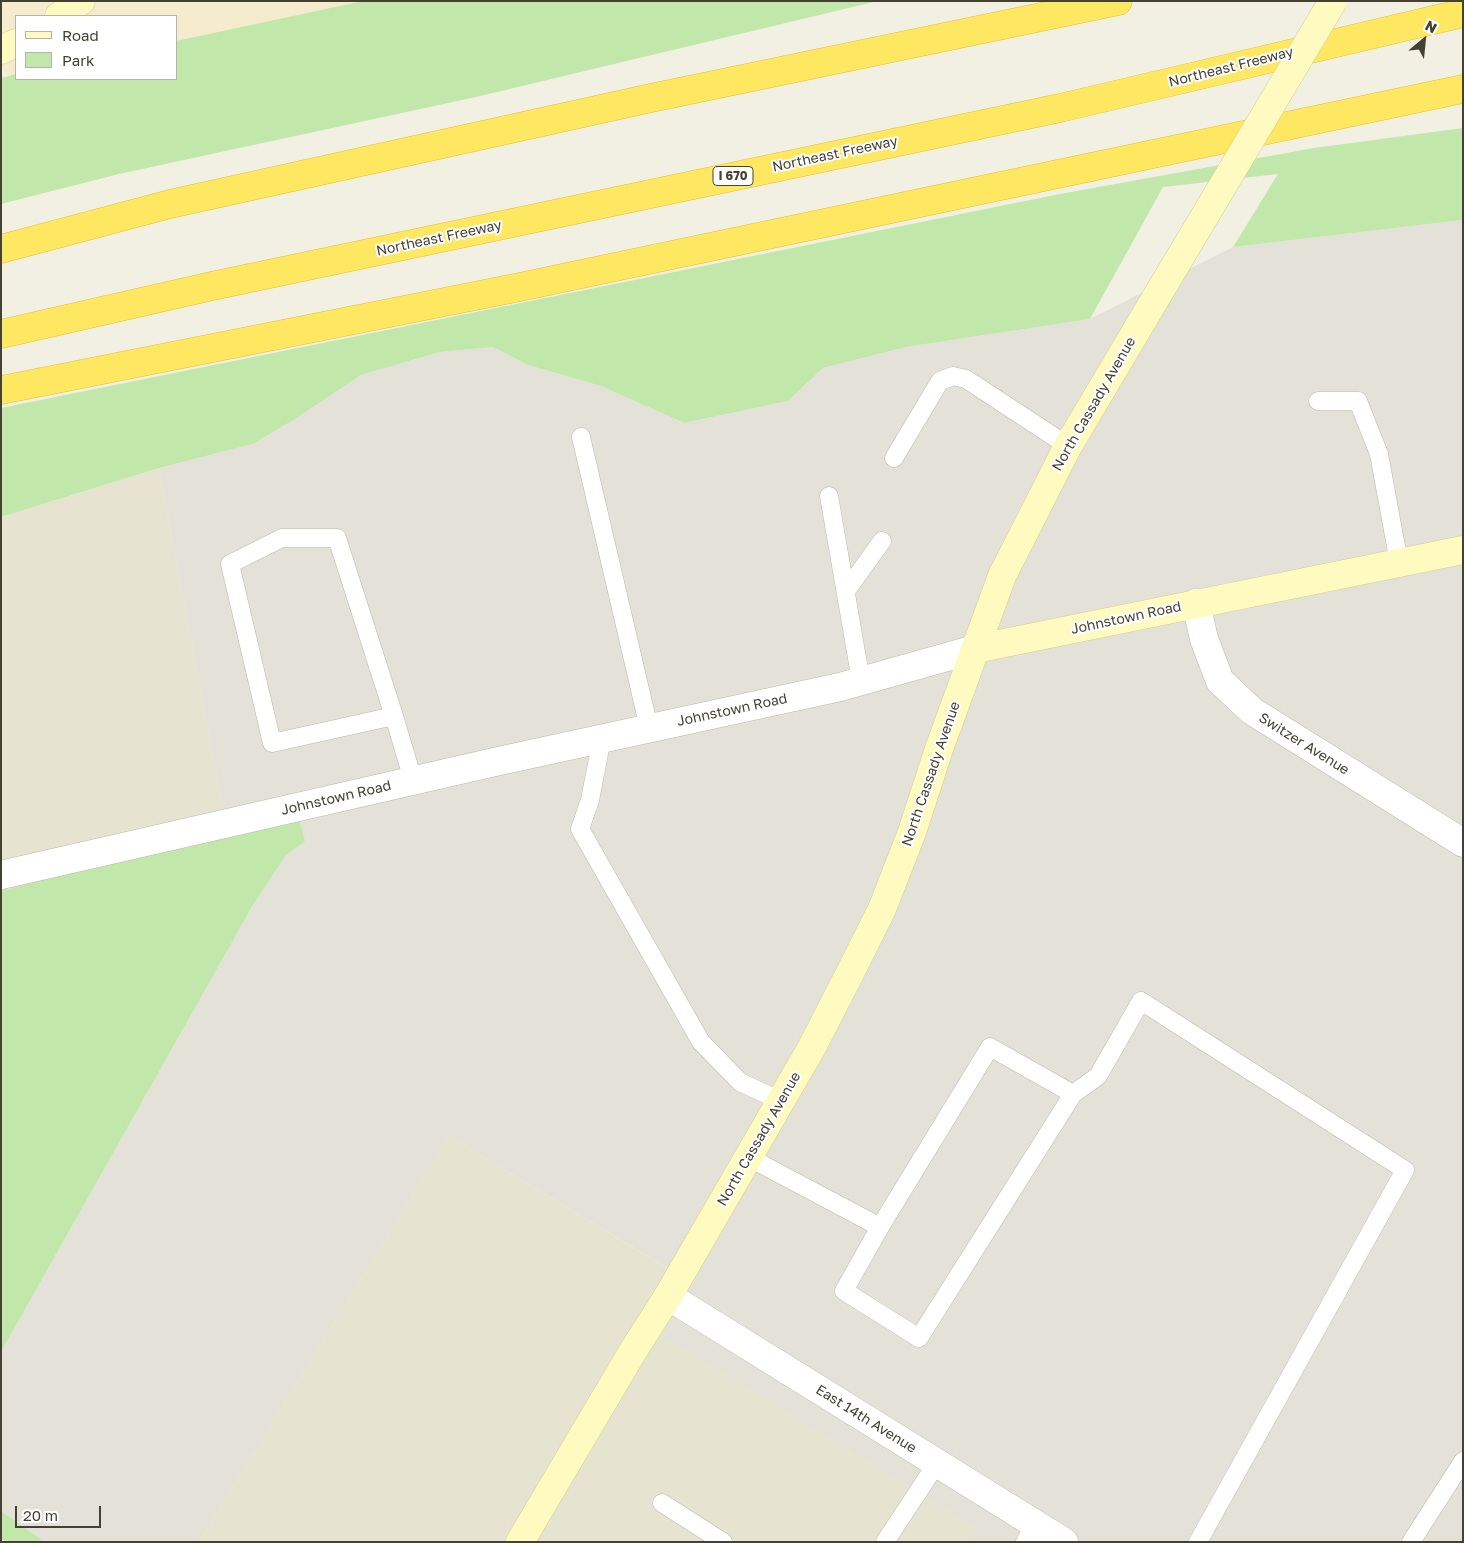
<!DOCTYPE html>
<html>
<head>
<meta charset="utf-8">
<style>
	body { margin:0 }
	#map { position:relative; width:1464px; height:1543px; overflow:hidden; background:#f2f0e3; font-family:"Golos Text",sans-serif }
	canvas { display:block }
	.frame { position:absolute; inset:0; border:2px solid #444133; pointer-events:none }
	.legend { position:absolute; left:15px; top:15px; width:162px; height:65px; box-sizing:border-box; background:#fff; border:1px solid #b4b3ad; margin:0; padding:6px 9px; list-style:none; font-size:15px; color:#444133 }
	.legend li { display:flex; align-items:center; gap:10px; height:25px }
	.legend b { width:25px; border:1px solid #b4b3ad }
	.north { position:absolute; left:1399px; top:15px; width:50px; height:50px; -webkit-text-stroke:4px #fff; paint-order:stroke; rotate:28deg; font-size:14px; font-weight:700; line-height:20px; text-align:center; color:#444133 }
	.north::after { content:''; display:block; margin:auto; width:18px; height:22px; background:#444133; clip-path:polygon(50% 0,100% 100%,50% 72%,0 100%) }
	.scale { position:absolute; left:15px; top:1506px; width:86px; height:22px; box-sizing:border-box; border:2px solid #444133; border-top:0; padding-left:6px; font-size:15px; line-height:18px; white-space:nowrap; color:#444133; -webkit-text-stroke:4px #fff; paint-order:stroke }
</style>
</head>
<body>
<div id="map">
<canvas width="1464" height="1543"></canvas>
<div class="frame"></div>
<ul class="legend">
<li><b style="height:6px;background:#fffbc0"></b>Road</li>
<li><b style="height:14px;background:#c1e8aa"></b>Park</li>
</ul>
<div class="north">N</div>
<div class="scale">20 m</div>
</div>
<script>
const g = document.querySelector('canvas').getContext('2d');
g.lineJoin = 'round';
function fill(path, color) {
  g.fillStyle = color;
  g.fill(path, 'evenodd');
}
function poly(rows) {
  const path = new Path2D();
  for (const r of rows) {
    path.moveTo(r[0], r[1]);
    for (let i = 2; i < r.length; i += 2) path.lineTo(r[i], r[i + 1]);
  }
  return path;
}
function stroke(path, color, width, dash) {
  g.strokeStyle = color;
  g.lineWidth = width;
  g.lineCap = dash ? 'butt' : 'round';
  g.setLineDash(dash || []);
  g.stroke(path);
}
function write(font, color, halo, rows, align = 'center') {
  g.font = font + ' "Golos Text",sans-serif';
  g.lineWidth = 4;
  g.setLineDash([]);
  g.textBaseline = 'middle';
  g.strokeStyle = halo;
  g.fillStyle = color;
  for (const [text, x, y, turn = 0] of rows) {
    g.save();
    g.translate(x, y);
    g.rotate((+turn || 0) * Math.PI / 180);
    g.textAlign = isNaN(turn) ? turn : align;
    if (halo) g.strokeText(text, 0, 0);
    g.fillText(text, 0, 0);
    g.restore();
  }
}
fill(poly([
	[159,468,227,829,1,891,1,517],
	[449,1136,680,1276,650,1327,977,1529,970,1542,199,1542]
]), '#e6e3d1');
fill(poly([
	[1,1,363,1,176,41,176,16,16,16,16,74,8,76,1,65]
]), '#f5eccd');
fill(poly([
	[1463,220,1463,1542,970,1542,977,1529,649,1327,679,1275,449,1136,199,1542,45,1542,1,1511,1,1352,253,905,286,855,305,840,227,829,159,468,253,444,295,419,361,375,440,352,493,347,528,365,601,386,684,423,788,401,823,368,906,347,1090,319,1233,247]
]), '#e4e1d8');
fill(poly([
	[363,1,878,1,476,97,119,174,1,204,1,78,16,74,16,79,176,79,176,41],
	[1463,128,1463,220,1233,247,1278,174,1163,187,1090,319,906,347,823,368,788,401,684,423,601,386,528,365,493,347,440,352,361,375,295,419,253,444,159,468,1,517,1,408,1060,194,1314,148],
	[298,816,305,841,286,855,253,905,1,1352,1,891,227,829],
	[1,1511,45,1542,6,1542,1,1539]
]), '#c1e8aa');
const service = poly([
	[1318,401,1358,401,1379,454,1399,563],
	[581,437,649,728],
	[894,458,940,381,953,376,966,379,1068,446],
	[829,496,861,681],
	[846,591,882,541],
	[394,716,272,743,230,564,282,538,337,538,394,716,413,780],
	[602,738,590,800,580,829,701,1042,740,1082,781,1101],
	[1073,1094,1098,1076,1141,1001,1405,1170,1198,1542],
	[748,1157,880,1227,990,1047,1073,1094,919,1338,844,1291,880,1227],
	[662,1503,723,1542],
	[885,1542,937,1463],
	[1025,1542,1035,1524],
	[1411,1542,1463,1461]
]);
const minor = poly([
	[1196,603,1204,639,1220,681,1252,711,1463,843],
	[1,875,499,761,840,687,975,649],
	[668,1296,1064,1542]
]);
const secondary = poly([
	[59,16,81,1],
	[1,50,16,43],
	[975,649,1463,550],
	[520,1542,633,1351,668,1296,812,1047,850,973,882,909,912,832,939,749,1002,576,1068,446,1151,306]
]);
const motorway = poly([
	[1,249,170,204,651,98,1118,1],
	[1,334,212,286,1060,108,1463,13],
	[1,390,515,288,1463,89]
]);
stroke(service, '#bebaa6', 19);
stroke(minor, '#bebaa6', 29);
stroke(secondary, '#d4cf91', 29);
stroke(motorway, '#e1c02f', 29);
stroke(service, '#fff', 18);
stroke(minor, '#fff', 28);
stroke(secondary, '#fffbc0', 28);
stroke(motorway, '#ffe861', 28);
const secondaryBridge = poly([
	[1151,306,1333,1]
]);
stroke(secondaryBridge, '#d4cf91', 29, []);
stroke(secondaryBridge, '#fffbc0', 28);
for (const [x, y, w] of [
	[733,176,40]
]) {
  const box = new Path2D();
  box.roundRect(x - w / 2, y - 9.5, w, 19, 4);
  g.fillStyle = '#fff';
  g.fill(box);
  stroke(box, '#444133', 1);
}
write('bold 12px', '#444133', null, [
	["I 670",733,176]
]);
write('14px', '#444133', '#fff', [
	["Northeast Freeway",1231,67,-14],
	["Northeast Freeway",835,154,-12],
	["Northeast Freeway",439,238,-12],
	["North Cassady Avenue",1094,404,-60],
	["Johnstown Road",1126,618,-12],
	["Johnstown Road",732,710,-12],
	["Switzer Avenue",1304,744,32],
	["North Cassady Avenue",931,774,-71],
	["Johnstown Road",336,798,-13],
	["North Cassady Avenue",759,1139,-60],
	["East 14th Avenue",866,1419,32]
]);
</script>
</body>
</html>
